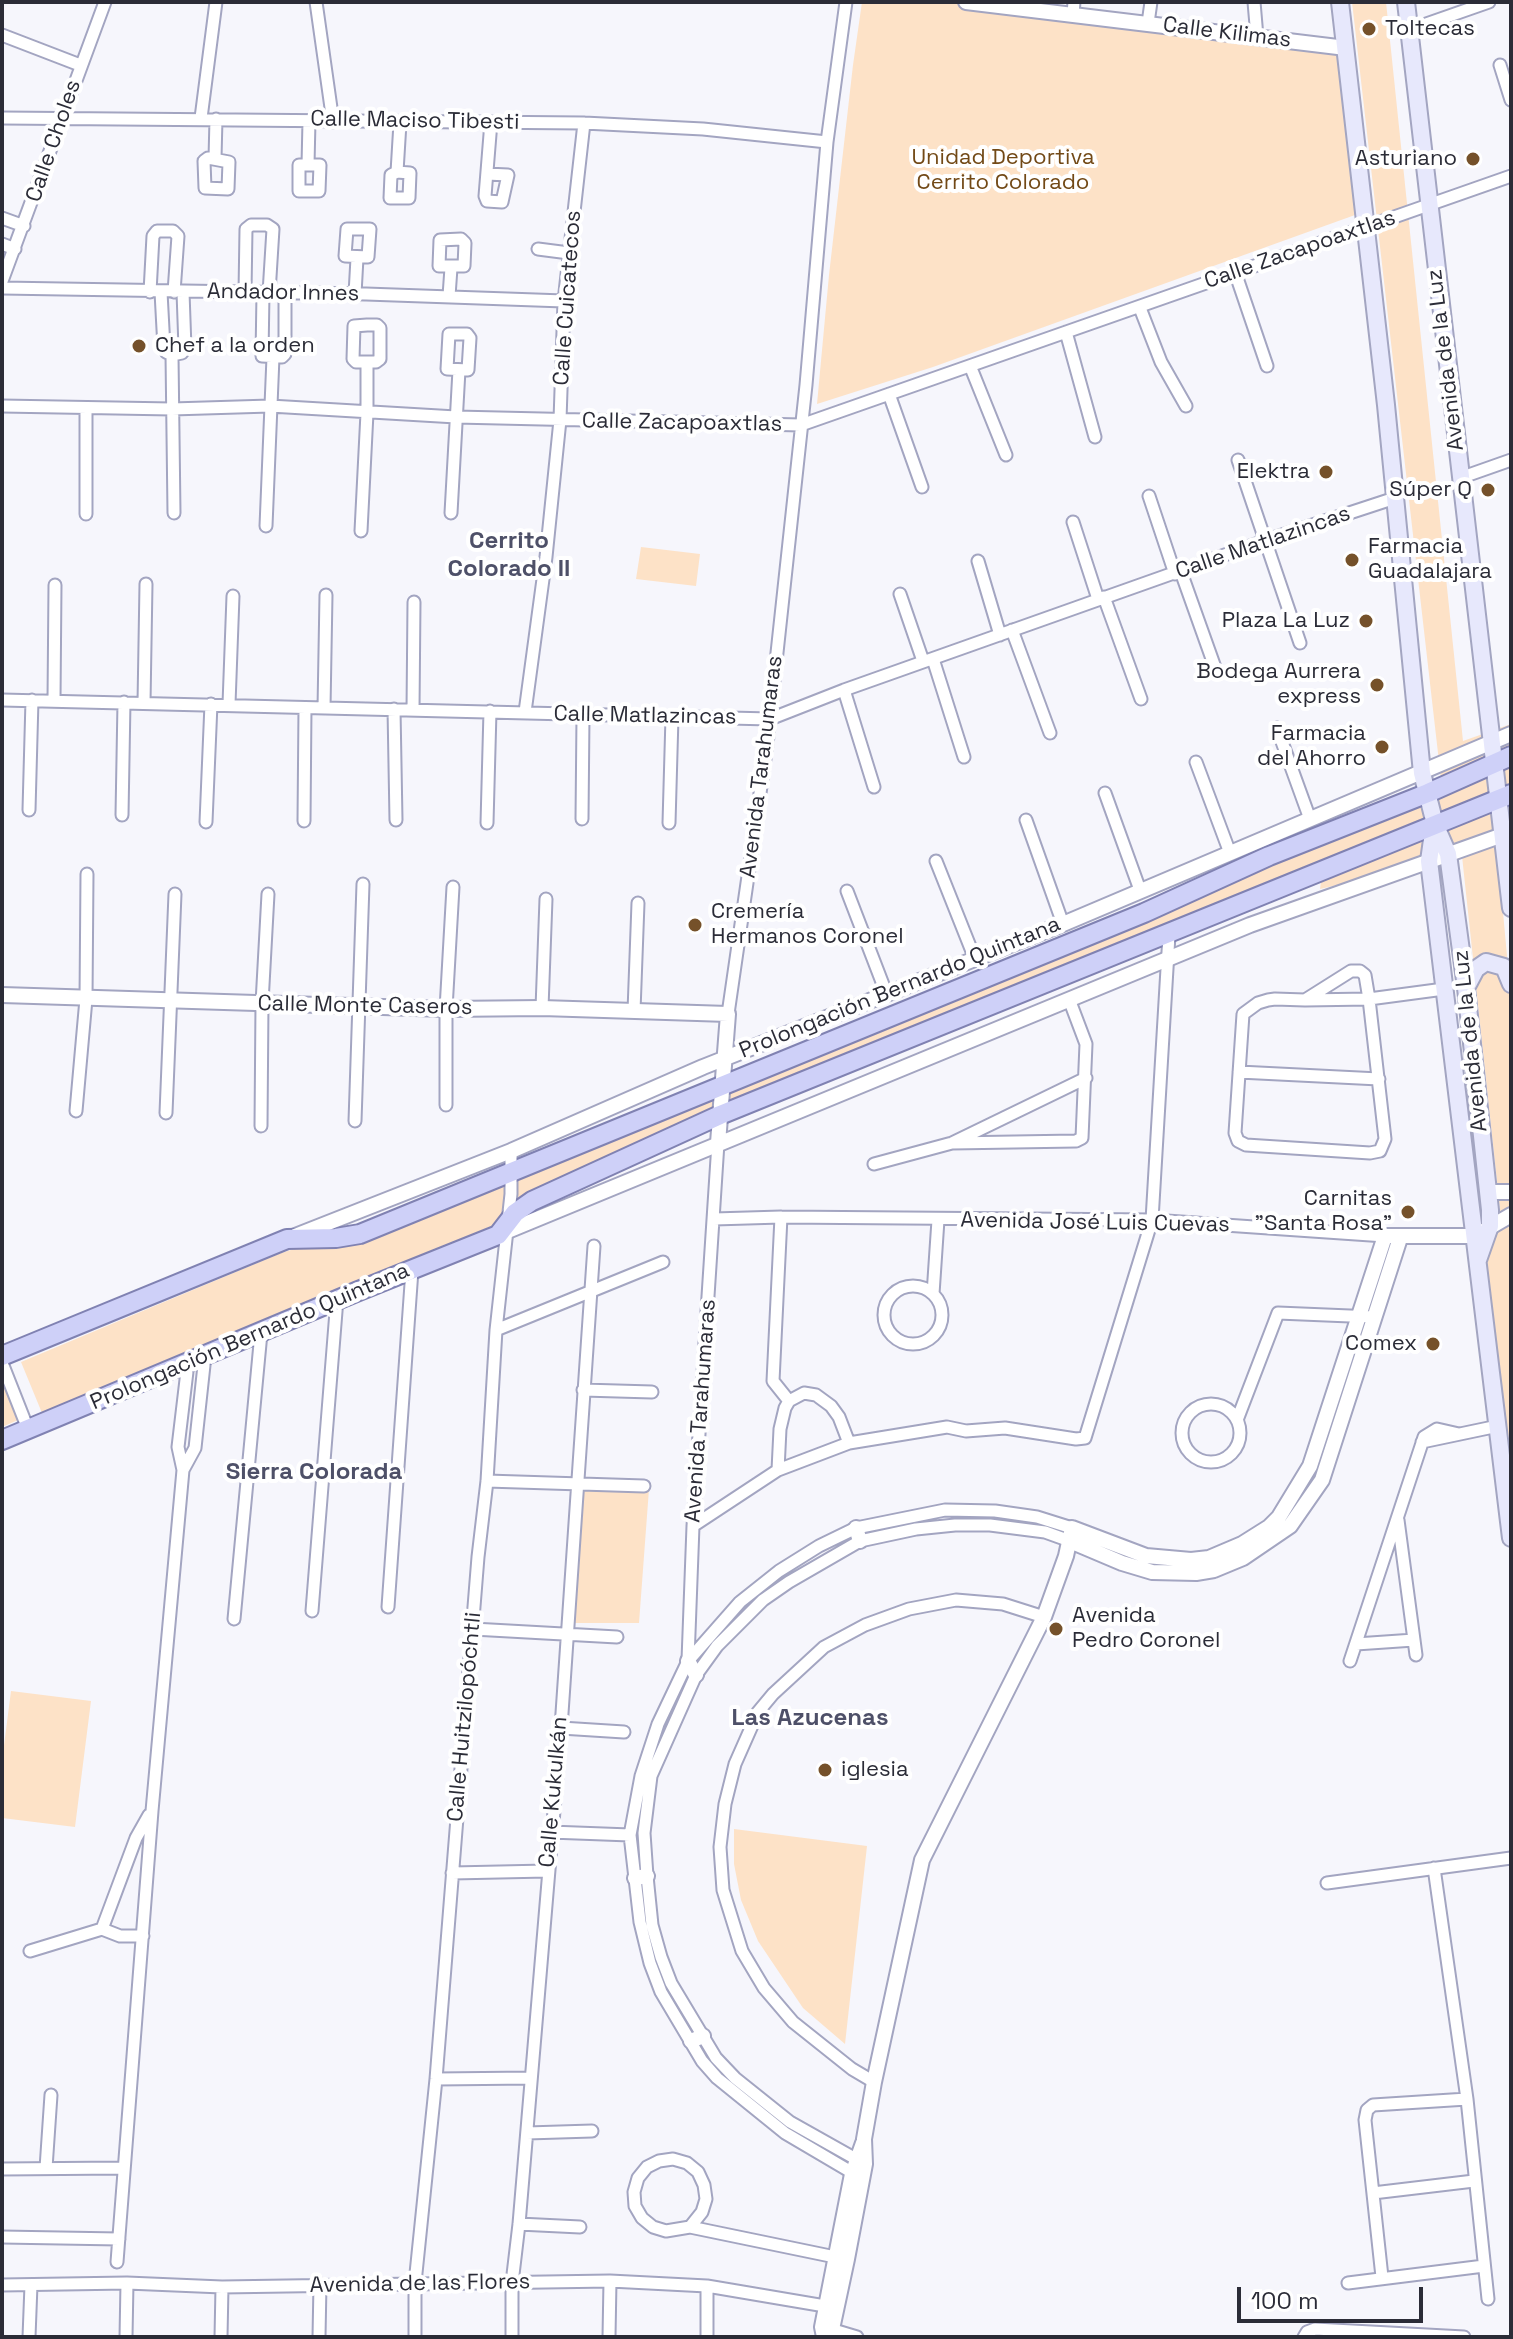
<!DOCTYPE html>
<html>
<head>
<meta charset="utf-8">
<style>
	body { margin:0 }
	#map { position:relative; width:1513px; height:2339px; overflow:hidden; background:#f6f6fc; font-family:"Space Grotesk",sans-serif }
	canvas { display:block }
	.frame { position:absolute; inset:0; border:4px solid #2b2c37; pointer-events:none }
	.scale { position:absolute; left:1237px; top:2287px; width:186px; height:36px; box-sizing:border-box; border:4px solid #2b2c37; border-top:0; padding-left:10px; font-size:24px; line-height:28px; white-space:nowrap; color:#2b2c37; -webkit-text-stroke:6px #fff; paint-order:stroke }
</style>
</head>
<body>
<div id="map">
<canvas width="1513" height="2339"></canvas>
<div class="frame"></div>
<div class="scale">100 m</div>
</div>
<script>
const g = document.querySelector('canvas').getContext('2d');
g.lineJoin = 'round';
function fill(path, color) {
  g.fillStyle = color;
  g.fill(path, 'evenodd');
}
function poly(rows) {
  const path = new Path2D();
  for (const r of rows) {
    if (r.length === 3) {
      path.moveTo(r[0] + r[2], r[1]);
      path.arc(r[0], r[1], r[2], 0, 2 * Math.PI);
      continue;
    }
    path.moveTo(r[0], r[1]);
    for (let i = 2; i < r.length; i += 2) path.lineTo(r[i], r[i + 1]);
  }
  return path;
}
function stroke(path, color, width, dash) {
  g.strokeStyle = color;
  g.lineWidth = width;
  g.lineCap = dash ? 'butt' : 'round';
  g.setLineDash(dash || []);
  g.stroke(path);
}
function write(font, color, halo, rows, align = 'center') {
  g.font = font + ' "Space Grotesk",sans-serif';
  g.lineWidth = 8;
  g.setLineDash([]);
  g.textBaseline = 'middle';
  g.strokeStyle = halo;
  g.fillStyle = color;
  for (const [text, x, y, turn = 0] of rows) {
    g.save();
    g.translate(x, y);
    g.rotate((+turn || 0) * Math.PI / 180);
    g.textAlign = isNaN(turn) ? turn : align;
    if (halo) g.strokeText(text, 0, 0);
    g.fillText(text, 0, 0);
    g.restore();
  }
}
fill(poly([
	[862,2,948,2,1337,49,1355,215,933,367,817,404,829,275,853,65],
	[1352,2,1386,2,1463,741,1511,724,1511,838,1497,846,1511,1000,1511,1494,1486,1262,1501,1219,1462,856,1320,889,1322,875,1255,894,995,994,496,1226,42,1413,21,1362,281,1253,301,1247,363,1242,375,1238,1442,788],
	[641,547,700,554,696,586,636,579],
	[2,1381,18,1420,2,1427],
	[582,1488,649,1489,639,1623,572,1623],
	[11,1691,91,1701,75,1827,2,1818,2,1761],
	[734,1829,867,1846,845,2044,803,2008,758,1941,741,1900,734,1864]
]), '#fde2c7');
const minor = poly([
	[316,2,333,122],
	[1254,2,1257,37],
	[1073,14,1074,2],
	[1148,23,1151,2],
	[1409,30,1489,2],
	[2,35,80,65],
	[1500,65,1511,100],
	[2,118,584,123,703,129,827,142],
	[201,118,216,2],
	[208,158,229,162,228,189,205,188,204,161,208,158],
	[215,158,216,119],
	[299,165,320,165,319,191,299,191,299,165],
	[308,165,309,121],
	[397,172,410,173,409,198,390,198,391,175,397,172],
	[397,172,400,123],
	[487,174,508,175,502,202,487,201,485,196,491,122],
	[2,218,24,226],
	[347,229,370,229,368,257,345,256,347,229],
	[461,239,465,243,464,266,439,266,440,240,461,239],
	[2,244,15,249],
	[538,249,569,253],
	[1235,272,1267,366],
	[2,281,105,2],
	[2,288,366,294,564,301],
	[150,292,153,236,157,231,173,231,178,236,174,292],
	[161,292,164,348,166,352,172,355,182,353,185,348,183,292],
	[245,292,246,229,251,225,267,225,273,229,269,293],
	[263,293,262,356,282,357,285,354,285,293],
	[355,294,357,258],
	[449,296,451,268],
	[1140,308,1161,362,1186,406],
	[367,325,377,325,380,328,380,359,376,362,356,362,353,359,354,326,367,325],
	[1066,332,1095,437],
	[449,334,467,334,470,338,468,370,447,369,449,334],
	[172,355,174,513],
	[971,368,1006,455],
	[889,394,922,487],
	[2,406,172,409,270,406,456,417,801,425,1511,176],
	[1238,460,1300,643],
	[1460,478,1511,460],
	[1149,496,1175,574],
	[451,513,459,370],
	[86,514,86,408],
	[1073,522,1098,599],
	[266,526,273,357],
	[361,531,367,413,367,362],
	[978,561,1000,635],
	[1181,572,1217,673],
	[900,594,923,661],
	[1104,597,1141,699],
	[1012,630,1050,733],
	[933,659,964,757],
	[844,690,874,787],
	[2,700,770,719,844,690,1264,541,1395,498],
	[54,700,55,585],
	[144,703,146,584],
	[229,704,233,596],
	[324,708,326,595],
	[394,709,396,820],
	[413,710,414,602],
	[525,712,546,557,560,420,564,301,584,123],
	[1277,728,1310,819],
	[1196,762,1230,853],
	[1105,793,1140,890],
	[29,810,32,700],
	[122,815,124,702],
	[582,819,583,716],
	[1026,820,1063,924],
	[304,821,305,708],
	[206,822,211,704],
	[487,823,490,711],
	[669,823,672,717],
	[936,861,975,959],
	[847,891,887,995],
	[1305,1000,1351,971,1360,971,1365,975,1369,999,1385,1139,1380,1151,1370,1153,1246,1145,1238,1141,1235,1133,1243,1014,1258,1003,1268,1000,1275,999,1305,1000,1369,999,1444,989],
	[542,1008,546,899],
	[634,1011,638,903],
	[728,1014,767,745,806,385,827,142,846,2],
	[1239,1072,1379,1079],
	[446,1105,446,1009,453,887],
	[76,1111,86,999,87,874],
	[166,1113,175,894],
	[355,1121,363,884],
	[261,1126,262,1003,268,894],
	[952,1143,1076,1141,1082,1138,1086,1044,1069,999],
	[874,1164,952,1143,1086,1078],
	[781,1217,773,1381,789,1401],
	[714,1219,781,1217,1152,1220,1385,1236],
	[913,1315,29],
	[933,1294,938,1220],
	[496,1330,663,1262],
	[2,1363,28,1429],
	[583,1390,652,1392],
	[1211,1433,29],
	[1237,1420,1278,1313,1374,1317],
	[1422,1442,1498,1426],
	[183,1470,195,1448,205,1356],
	[778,1470,780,1429,785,1408,789,1401,804,1393,816,1395,831,1406,839,1417,849,1443],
	[487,1481,644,1486],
	[1398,1520,1416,1655],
	[693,1526,778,1470,849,1443,947,1427,966,1431,1005,1428,1076,1439,1085,1438,1152,1220,1169,935],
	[388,1607,412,1270],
	[312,1611,337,1299],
	[234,1619,261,1333],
	[473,1629,617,1637],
	[1356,1644,1414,1640],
	[688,1660,693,1526,718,1143],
	[1350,1661,1424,1437,1437,1429,1459,1434],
	[561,1728,624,1732],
	[550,1832,630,1835],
	[1434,1868,1467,2099,1488,2299],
	[452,1873,547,1871],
	[1327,1883,1511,1858],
	[102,1929,136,1838,149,1815],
	[30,1951,102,1929,120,1936,143,1936],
	[436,2079,531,2078],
	[874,2082,852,2069,793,2022,764,1988,742,1951,723,1890,720,1847,725,1804,735,1764,758,1712,773,1694,824,1647,865,1625,909,1609,956,1600,1003,1604,1044,1617],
	[527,2133,592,2131],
	[863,2163,790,2122,735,2078,716,2058,671,1983,661,1957,652,1925,647,1876,644,1833,651,1776,696,1675,717,1646,763,1600,789,1582,860,1541,916,1529,955,1525,990,1525,1045,1532,1070,1541],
	[46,2168,51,2095],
	[2,2169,122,2168],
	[858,2176,785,2133,717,2078,702,2061,661,1992,650,1963,640,1922,630,1835,641,1776,658,1724,688,1661,740,1602,779,1571,819,1546,856,1528,945,1510,995,1511,1037,1517,1072,1528],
	[1373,2193,1474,2181],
	[519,2224,580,2227],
	[690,2227,702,2212,706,2199,704,2185,698,2172,687,2163,673,2159,659,2161,647,2167,638,2178,634,2192,635,2206,642,2218,653,2227,666,2231,690,2227,840,2258],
	[2,2237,119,2239],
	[117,2262,152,1811,183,1470,178,1447,188,1363],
	[1382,2277,1365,2120,1367,2110,1373,2105,1467,2099],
	[1348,2283,1484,2266],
	[2,2285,127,2283,222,2287,610,2281,707,2286,831,2307],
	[827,2328,857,2337],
	[29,2337,31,2285],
	[126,2337,127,2283],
	[221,2337,222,2287],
	[319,2337,320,2284],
	[415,2337,415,2283,436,2079,478,1557,487,1481,496,1330,511,1194,511,1151],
	[512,2337,512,2283,519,2224,561,1728,594,1246],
	[609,2337,610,2281],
	[707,2337,707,2286],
	[1304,2337,1307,2332,1315,2329,1464,2337]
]);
const tertiary = poly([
	[966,2,1346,48],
	[2,995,446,1009,542,1008,728,1014,718,1143],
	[1488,1192,1511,1192],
	[498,1235,1250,925,1511,832],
	[295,1236,511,1151,703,1067,1063,924,1511,734],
	[856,1528,860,1541],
	[1070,1541,1122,1563,1152,1572,1196,1573,1214,1570,1243,1558,1290,1526,1322,1480,1400,1238],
	[688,1661,696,1675],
	[635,1878,647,1876],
	[691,2041,703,2036],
	[824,2337,822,2327,852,2174,863,2143],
	[828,2337,832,2329,847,2259,865,2164,864,2139,874,2082,922,1860,1044,1617,1066,1556,1072,1528,1146,1556,1191,1560,1209,1558,1242,1544,1269,1527,1279,1517,1310,1466,1385,1236,1475,1236,1511,1215]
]);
const secondary = poly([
	[1340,2,1386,405,1422,773,1435,824,1448,854,1466,988,1490,1210,1490,1226,1478,1260],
	[1406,2,1511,908],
	[1434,826,1429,861,1511,1538],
	[1466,988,1476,969,1486,962,1504,967,1511,984]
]);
const primary = poly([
	[2,1356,287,1239,336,1238,360,1234,1144,913,1269,856,1428,793,1511,756],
	[2,1440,356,1292,498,1235,515,1213,532,1201,720,1115,1511,794]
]);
stroke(minor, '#a3a5c1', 15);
stroke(tertiary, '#a3a5c1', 18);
stroke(secondary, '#a3a5c1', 20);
stroke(primary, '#8082b2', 22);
stroke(minor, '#fff', 11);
stroke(tertiary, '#fff', 14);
stroke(secondary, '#e7e8fc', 16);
stroke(primary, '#ced0f8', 18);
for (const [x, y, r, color] of [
	[1369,29,8,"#75512a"],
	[1473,159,8,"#75512a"],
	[139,346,8,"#75512a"],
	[1326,472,8,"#75512a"],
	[1488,490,8,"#75512a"],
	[1352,560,8,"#75512a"],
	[1366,621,8,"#75512a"],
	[1377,685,8,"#75512a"],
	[1382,747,8,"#75512a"],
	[695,925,8,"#75512a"],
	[1408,1212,8,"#75512a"],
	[1433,1344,8,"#75512a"],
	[1056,1629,8,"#75512a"],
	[825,1770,8,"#75512a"]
]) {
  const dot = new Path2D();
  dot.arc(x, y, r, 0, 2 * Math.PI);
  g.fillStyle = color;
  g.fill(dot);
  stroke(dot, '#fff', 3);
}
write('22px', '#2b2c37', '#fff', [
	["Toltecas",1385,29,"left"],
	["Asturiano",1457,159],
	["Chef a la orden",155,346,"left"],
	["Elektra",1310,472],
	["Súper Q",1472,490],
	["Farmacia",1368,547,"left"],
	["Guadalajara",1368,572,"left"],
	["Plaza La Luz",1350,621],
	["Bodega Aurrera",1361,672],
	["express",1361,697],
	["Farmacia",1366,734],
	["del Ahorro",1366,759],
	["Cremería",711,912,"left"],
	["Hermanos Coronel",711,937,"left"],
	["Carnitas",1392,1199],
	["\"Santa Rosa\"",1392,1224],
	["Comex",1417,1344],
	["Avenida",1072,1616,"left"],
	["Pedro Coronel",1072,1641,"left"],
	["iglesia",841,1770,"left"]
], 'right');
write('22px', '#2b2c37', '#fff', [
	["Calle Kilimas",1227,33,7],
	["Calle Maciso Tibesti",415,121,1],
	["Calle Choles",54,141,-71],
	["Calle Zacapoaxtlas",1300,250,-19],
	["Andador Innes",283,293,1],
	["Calle Cuicatecos",568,298,-86],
	["Avenida de la Luz",1446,360,-97],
	["Calle Zacapoaxtlas",682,423,1],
	["Calle Matlazincas",1263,543,-19],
	["Calle Matlazincas",645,716,1],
	["Avenida Tarahumaras",762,767,-83],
	["Prolongación Bernardo Quintana",900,988,-22],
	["Calle Monte Caseros",365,1006,1],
	["Avenida de la Luz",1471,1041,-96],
	["Avenida José Luis Cuevas",1095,1223,1],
	["Prolongación Bernardo Quintana",250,1337,-23],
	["Avenida Tarahumaras",701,1411,-86],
	["Calle Huitzilopóchtli",465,1717,-85],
	["Calle Kukulkán",554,1792,-85],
	["Avenida de las Flores",420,2284,-1]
]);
write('22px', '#724916', '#fff', [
	["Unidad Deportiva",1003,158],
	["Cerrito Colorado",1003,183]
]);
write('bold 24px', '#4e5068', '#fff', [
	["Cerrito",509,541],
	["Colorado II",509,569],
	["Sierra Colorada",314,1472],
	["Las Azucenas",810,1718]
]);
</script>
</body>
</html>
